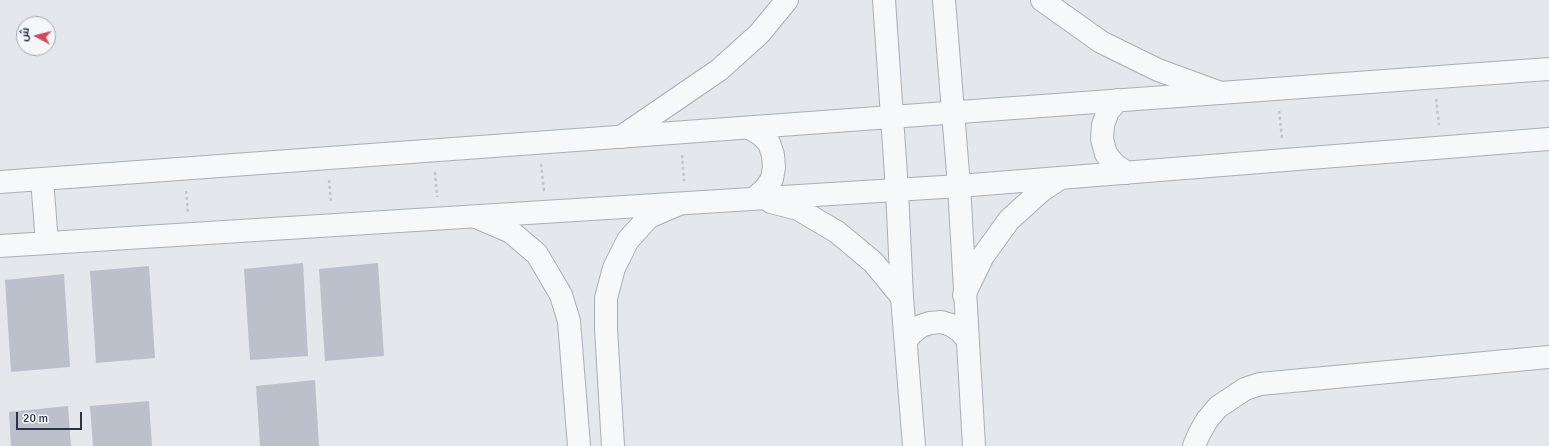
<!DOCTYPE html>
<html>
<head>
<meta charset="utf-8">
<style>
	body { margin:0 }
	#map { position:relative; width:1549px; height:446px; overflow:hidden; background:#e4e7ec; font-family:Signika,Cairo,sans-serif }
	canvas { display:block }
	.north { position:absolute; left:16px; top:16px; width:40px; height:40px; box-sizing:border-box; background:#f4f6f9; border:1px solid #a4a8b1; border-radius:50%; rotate:277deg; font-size:11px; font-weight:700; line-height:16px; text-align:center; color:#2b3445 }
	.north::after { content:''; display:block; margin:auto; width:14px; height:18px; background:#d1495b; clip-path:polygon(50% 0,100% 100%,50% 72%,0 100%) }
	.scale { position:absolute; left:16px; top:412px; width:66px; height:18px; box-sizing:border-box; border:2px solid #2b3445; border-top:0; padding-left:5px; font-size:12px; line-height:14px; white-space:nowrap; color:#2b3445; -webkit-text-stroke:3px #f4f6f9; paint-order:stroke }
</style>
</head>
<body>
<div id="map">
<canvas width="1549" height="446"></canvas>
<div class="north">ش</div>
<div class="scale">20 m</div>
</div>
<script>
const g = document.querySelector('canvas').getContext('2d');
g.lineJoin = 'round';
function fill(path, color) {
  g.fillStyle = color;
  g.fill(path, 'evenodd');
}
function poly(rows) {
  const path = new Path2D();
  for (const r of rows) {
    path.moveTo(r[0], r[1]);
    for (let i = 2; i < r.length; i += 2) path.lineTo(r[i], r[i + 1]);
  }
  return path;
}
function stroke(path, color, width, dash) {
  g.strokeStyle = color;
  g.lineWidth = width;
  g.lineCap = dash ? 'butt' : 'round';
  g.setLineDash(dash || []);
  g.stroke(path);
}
fill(poly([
	[303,263,308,356,250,360,244,269],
	[378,263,384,356,325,361,319,269],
	[149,266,155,358,96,363,90,271],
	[64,274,70,367,11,372,5,280],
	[315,380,319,446,260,446,256,386],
	[149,401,152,446,93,446,90,406],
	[68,406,71,446,11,446,9,412]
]), '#bbc0ca');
const minor = poly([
	[884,0,897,190,902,297,914,446],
	[944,0,959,186,974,446],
	[1042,0,1101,42,1158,70,1221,93],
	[621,137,719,70,759,34,787,0],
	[476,217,511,232,537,254,561,295,569,321,579,446],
	[906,341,912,333,921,326,930,323,941,322,951,325,960,331,967,339],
	[613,446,606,329,606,298,614,268,628,240,649,217,677,205],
	[1194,446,1199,434,1207,420,1218,407,1245,389,1260,384,1549,357]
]);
const tertiary = poly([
	[1118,100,1108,111,1103,125,1102,139,1106,154,1115,165,1127,173],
	[749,128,760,134,769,143,773,155,774,167,772,179,765,189,756,197],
	[42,179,47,243],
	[0,182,1549,69],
	[771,202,798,209,837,232,873,262,902,297],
	[0,246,959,186,1549,139],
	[964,295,983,256,1009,220,1041,191,1059,179]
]);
stroke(minor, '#a9aeb7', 24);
stroke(tertiary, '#a9aeb7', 24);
stroke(poly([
	[1436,99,1439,125],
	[1279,111,1282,138],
	[682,155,684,181],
	[541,164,544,191],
	[435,172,437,197],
	[329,180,331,203],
	[186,191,188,212]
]), '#c2c5cb', 2.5, [3, 3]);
stroke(minor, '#f7f8fa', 22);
stroke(tertiary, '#f7f8fa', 22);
</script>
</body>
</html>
